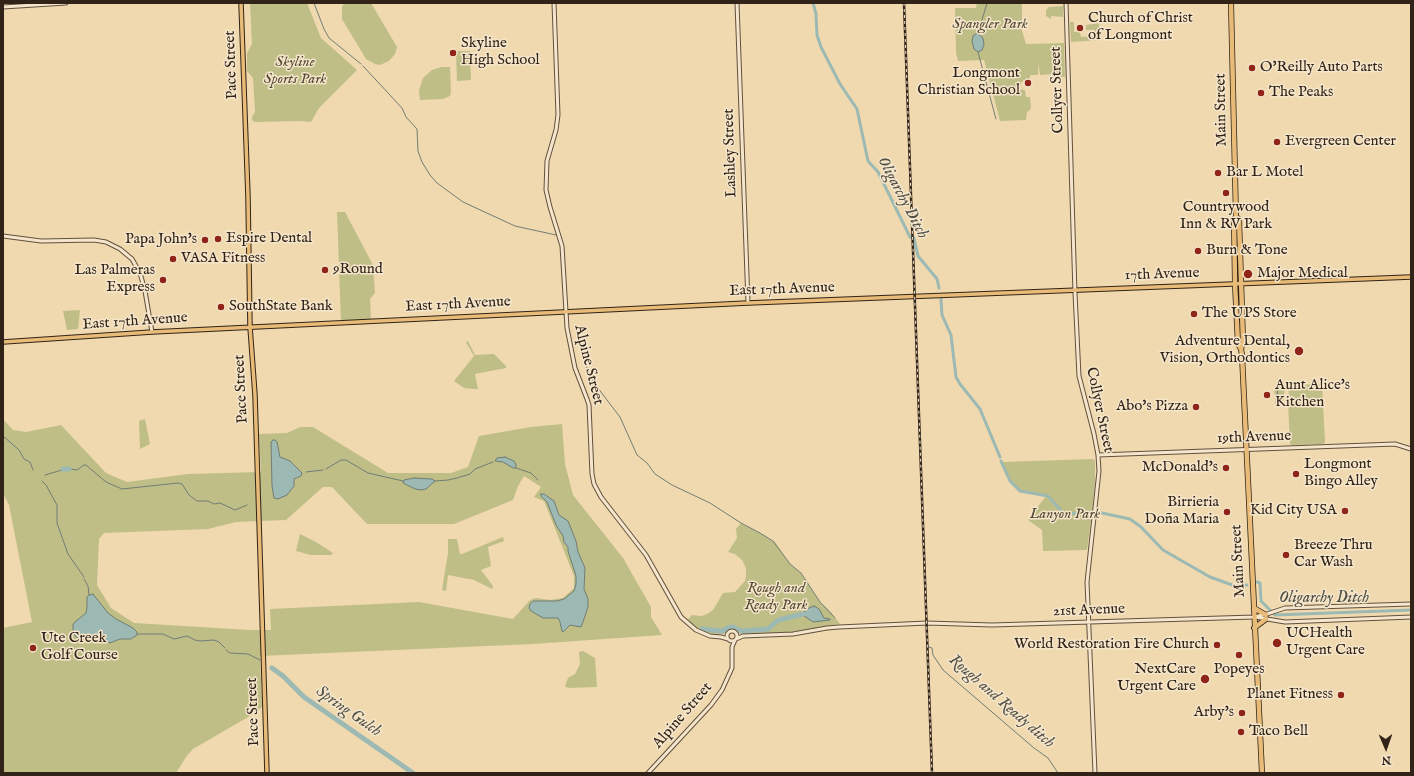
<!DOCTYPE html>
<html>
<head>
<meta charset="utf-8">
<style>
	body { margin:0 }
	#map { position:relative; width:1414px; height:776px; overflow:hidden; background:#f0d9af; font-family:"IM FELL English",serif }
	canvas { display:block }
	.frame { position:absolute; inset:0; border:4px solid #312318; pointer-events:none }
	.north { position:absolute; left:1366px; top:728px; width:40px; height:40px; -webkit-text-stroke:3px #f5e6cb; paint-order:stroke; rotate:178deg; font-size:11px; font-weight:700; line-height:16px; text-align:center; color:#312318 }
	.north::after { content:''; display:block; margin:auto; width:14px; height:18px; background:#312318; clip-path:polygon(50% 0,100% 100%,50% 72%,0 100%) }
</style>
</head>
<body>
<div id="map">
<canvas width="1414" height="776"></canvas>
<div class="frame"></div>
<div class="north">N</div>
</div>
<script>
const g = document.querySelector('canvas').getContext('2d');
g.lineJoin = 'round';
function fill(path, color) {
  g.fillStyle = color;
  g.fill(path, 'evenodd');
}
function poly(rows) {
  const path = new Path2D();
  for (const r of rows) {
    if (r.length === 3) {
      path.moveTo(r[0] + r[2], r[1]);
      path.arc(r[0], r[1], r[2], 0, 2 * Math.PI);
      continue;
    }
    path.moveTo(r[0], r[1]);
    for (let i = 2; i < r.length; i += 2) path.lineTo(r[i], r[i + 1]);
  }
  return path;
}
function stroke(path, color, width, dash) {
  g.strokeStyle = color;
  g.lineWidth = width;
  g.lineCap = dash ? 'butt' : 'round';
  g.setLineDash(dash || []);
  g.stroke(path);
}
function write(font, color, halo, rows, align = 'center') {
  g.font = font + ' "IM FELL English",serif';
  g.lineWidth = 3;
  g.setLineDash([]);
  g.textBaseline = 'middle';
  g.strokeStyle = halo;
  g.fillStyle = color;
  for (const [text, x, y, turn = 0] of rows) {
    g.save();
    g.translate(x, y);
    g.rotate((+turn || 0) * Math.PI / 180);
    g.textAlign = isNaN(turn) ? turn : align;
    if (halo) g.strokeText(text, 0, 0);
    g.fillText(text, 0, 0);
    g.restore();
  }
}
fill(poly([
	[250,3,307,3,321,38,357,70,319,108,311,122,301,121,255,122,252,120,252,117,255,112,253,78,247,71,247,53,252,44],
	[344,3,371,3,397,47,395,54,389,61,380,65,375,64,366,59,342,19,342,7],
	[977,3,1022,3,1022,31,1026,44,1064,43,1065,77,1054,76,1054,74,1040,75,1038,63,1038,75,1030,75,1030,80,1023,80,1023,82,1021,82,1021,85,1016,85,1016,90,1022,90,1022,86,1023,90,1025,90,1026,97,1030,97,1031,108,1029,111,1027,112,1026,120,1000,121,984,60,958,61,956,53,955,8,976,8],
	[1063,6,1063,17,1051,16,1051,19,1046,16,1046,10,1049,7],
	[1070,22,1074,22,1074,32,1080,32,1081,37,1095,36,1095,30,1086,30,1086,25,1099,23,1100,40,1071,42],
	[456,51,470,51,471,80,457,81],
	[441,67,450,67,451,92,450,96,443,99,420,100,419,90,423,78,432,70],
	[337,212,345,212,373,265,375,293,370,299,371,321,341,323],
	[80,310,78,329,67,330,63,311],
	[468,341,475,355,494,354,506,366,506,368,475,374,478,389,475,389,464,388,454,381,474,356,466,342],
	[1320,384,1322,384,1325,442,1323,444,1292,445,1290,444,1288,402,1289,388,1292,385],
	[1277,386,1284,386,1285,388,1283,404,1276,405,1274,389],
	[3,419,13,430,26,432,61,425,106,473,127,482,188,474,261,472,259,434,287,433,300,427,313,427,388,473,451,473,468,467,479,436,531,427,562,424,565,464,573,495,623,558,651,607,651,617,662,635,533,644,260,656,262,707,255,713,193,749,186,757,176,773,5,773,3,772,3,628,32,622,9,505,3,493],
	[524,476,541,487,534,497,544,501,574,576,574,588,563,598,550,600,536,598,530,600,513,619,419,602,270,609,271,630,250,630,134,623,111,608,97,585,99,539,104,533,208,529,236,522,286,520,323,487,332,487,367,524,454,524,513,500,518,486],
	[145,419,150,444,140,449,139,421],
	[1093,459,1095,461,1095,482,1092,513,1087,550,1043,551,1042,530,1028,520,1046,496,1023,492,1016,488,1010,481,1002,462],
	[741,523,760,533,775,542,790,564,801,573,820,602,830,611,840,624,793,632,742,634,731,630,724,634,717,635,701,631,687,620,692,615,702,616,707,614,713,610,723,593,735,592,745,581,746,576,746,568,742,560,735,554,728,552,737,538,736,529],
	[300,534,316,542,333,553,331,555,311,555,296,551],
	[503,537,504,541,488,547,491,566,481,570,493,586,492,589,474,580,448,575,446,591,442,590,448,553,448,539,457,539,460,554,462,554],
	[583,651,595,658,597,687,568,688,565,686,568,678,575,674,580,664,579,652]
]), '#bfbe87');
const water = poly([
	[977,33,983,38,984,45,982,50,978,52,974,49,972,41,973,36,977,33],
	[273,440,275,440,277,442,280,457,290,461,302,473,301,476,294,479,294,486,287,495,278,499,274,498,272,486,271,442,273,440],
	[505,457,514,461,516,465,516,468,513,468,503,462,495,461,497,458,505,457],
	[414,478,432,479,435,481,426,489,421,490,415,489,403,483,404,480,414,478],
	[541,494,544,494,554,501,559,515,568,521,576,541,578,552,585,568,584,589,588,599,588,607,583,622,581,627,570,625,563,632,562,631,560,622,558,618,543,618,531,611,529,608,530,604,533,601,557,601,564,599,574,591,576,584,576,576,568,551,568,547,564,542,563,536,556,525,547,502,541,496,541,494],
	[93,594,108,613,116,619,133,628,137,632,137,635,131,639,120,639,110,643,97,639,82,639,76,637,73,632,73,624,75,622,86,613,87,607,87,597,89,595,93,594],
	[814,606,819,609,824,618,830,619,830,620,813,622,803,615,803,613,809,608,814,606]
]);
fill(water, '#9cb9b3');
stroke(water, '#717d75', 1);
stroke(poly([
	[314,3,324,29,329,38,361,64],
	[979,30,987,3],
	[978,52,996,119],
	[363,66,402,108,406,117,417,129,418,151,422,162,430,175,437,183,463,202,515,226,556,235],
	[584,361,594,383,620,417,637,455,647,463,655,474,672,485,710,503,741,523,760,533,773,541,790,564,801,573,820,602,835,618],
	[1277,398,1278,401,1282,403],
	[1288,402,1289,403],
	[1276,403,1278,390],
	[3,436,19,450,24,459,30,462,33,470],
	[516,468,531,473,538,480],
	[70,469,77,470,84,465,86,465,106,482,122,489,178,483,182,484,189,495,197,501,208,501,214,504,220,503,235,510,247,505],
	[326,469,341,460,346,460,368,473,403,481],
	[306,472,323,470],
	[45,475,62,470],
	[42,481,46,485,57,505,57,523,68,554,84,577],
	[435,481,448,480,457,478,470,474,475,469,493,462],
	[84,579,88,586,89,595],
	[137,634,163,634,174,639,187,636,195,640,200,641,214,640,219,642,225,648],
	[929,647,932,648,933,655,943,670,1034,748,1048,758,1058,773],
	[226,650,230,653,248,654,260,660]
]), '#717d75', 1);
stroke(poly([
	[813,3,816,14,817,35,821,47,840,84,857,109,868,161,878,172,910,237,914,238,918,256,937,279,939,288],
	[941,299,942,315,951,335,956,377,960,384,980,409,1000,457],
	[1001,461,1010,481,1020,491,1048,496,1063,513,1066,514,1092,512],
	[1097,512,1130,519,1141,527,1163,550,1210,577,1235,586,1247,585],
	[1257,582,1260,583,1261,601,1275,615,1411,610]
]), '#9cb9b3', 3);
stroke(poly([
	[63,469,69,469],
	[779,620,803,614],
	[733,627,741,631,768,629,777,621],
	[702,629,722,631,730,627],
	[272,668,283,676,304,697,413,773]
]), '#9cb9b3', 5);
const minor = poly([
	[554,3,558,115,556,130,547,161,546,190,550,207,562,246,567,328,575,368,587,399,589,405,592,474,594,484,601,497,646,555,681,617,696,630,710,636,721,637,728,639],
	[737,3,748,303],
	[1066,3,1075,293,1079,376,1094,434,1098,455,1099,471,1087,582,1095,773],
	[3,7,66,3],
	[3,236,41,241,94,240,106,242,120,249,132,259,140,273,145,291,152,332],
	[1098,455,1395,444,1411,449],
	[1255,617,1285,622,1411,617],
	[732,636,5],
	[736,639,743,636,793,634,827,628,839,627,927,623,992,625,1254,617,1267,614,1285,608,1411,604],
	[648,773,711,705,722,690,732,668,732,647,735,640]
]);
const major = poly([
	[241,3,248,197,250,327,255,395,267,773],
	[3,342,152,332,748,303,1411,277]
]);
const highway = poly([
	[1231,3,1236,217,1234,219,1235,284,1238,344,1241,349,1242,355,1262,773],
	[1236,217,1239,219,1243,341,1241,349],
	[1254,608,1266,615],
	[1254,628,1266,619]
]);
stroke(minor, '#61503e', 5);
stroke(major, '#312318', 5.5);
stroke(highway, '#312318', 6);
stroke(minor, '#f5e6cb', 3);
stroke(major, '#e8bc78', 3.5);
stroke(highway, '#e8bc78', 4.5);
const rail = poly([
	[904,3,932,773]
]);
stroke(rail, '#312318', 2.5);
stroke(rail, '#f5e6cb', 1, [3]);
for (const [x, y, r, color] of [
	[1080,28,4,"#8f2418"],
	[453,53,4,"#8f2418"],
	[1252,68,4,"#8f2418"],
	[1028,83,4,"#8f2418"],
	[1261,93,4,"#8f2418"],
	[1277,142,4,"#8f2418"],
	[1218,173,4,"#8f2418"],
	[1226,193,4,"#8f2418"],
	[218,239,4,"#8f2418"],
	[205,240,4,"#8f2418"],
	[1198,251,4,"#8f2418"],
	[173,259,4,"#8f2418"],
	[325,270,4,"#8f2418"],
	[1248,274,5,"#8f2418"],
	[163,280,4,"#8f2418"],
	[221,307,4,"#8f2418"],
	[1194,314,4,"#8f2418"],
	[1299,351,5,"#8f2418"],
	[1267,395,4,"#8f2418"],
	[1196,407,4,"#8f2418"],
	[1226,468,4,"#8f2418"],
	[1296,474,4,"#8f2418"],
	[1345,511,4,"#8f2418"],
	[1227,512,4,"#8f2418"],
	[1286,555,4,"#8f2418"],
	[1277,643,5,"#8f2418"],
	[1217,645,4,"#8f2418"],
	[33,648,4,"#8f2418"],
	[1239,655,4,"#8f2418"],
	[1205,679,5,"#8f2418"],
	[1341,695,4,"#8f2418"],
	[1242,713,4,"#8f2418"],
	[1241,732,4,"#8f2418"]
]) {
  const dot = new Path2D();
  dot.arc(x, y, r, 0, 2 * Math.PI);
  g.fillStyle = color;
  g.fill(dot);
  stroke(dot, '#f5e6cb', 1.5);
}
write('15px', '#312318', '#f5e6cb', [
	["Church of Christ",1088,19],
	["of Longmont",1088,36],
	["Skyline",461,44],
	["High School",461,61],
	["O'Reilly Auto Parts",1260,68],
	["Longmont",1020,74,"right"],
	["Christian School",1020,91,"right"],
	["The Peaks",1269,93],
	["Evergreen Center",1285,142],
	["Bar L Motel",1226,173],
	["Countrywood",1226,208,"center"],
	["Inn & RV Park",1226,225,"center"],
	["Espire Dental",226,239],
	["Papa John's",197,240,"right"],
	["Burn & Tone",1206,251],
	["VASA Fitness",181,259],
	["9Round",333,270],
	["Las Palmeras",155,271,"right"],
	["Express",155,288,"right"],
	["Major Medical",1257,274],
	["SouthState Bank",229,307],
	["The UPS Store",1202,314],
	["Adventure Dental,",1290,342,"right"],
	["Vision, Orthodontics",1290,359,"right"],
	["Aunt Alice's",1275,386],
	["Kitchen",1275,403],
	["Abo's Pizza",1188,407,"right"],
	["Longmont",1304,465],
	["Bingo Alley",1304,482],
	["McDonald's",1218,468,"right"],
	["Birrieria",1219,503,"right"],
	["Doña Maria",1219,520,"right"],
	["Kid City USA",1337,511,"right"],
	["Breeze Thru",1294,546],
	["Car Wash",1294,563],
	["UCHealth",1286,634],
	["Urgent Care",1286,651],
	["Ute Creek",41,639],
	["Golf Course",41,656],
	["World Restoration Fire Church",1209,645,"right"],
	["NextCare",1196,670,"right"],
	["Urgent Care",1196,687,"right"],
	["Popeyes",1239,670,"center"],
	["Planet Fitness",1333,695,"right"],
	["Arby's",1234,713,"right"],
	["Taco Bell",1249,732]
], 'left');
write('italic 15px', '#544a34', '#f5e6cb', [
	["Spangler Park",990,25],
	["Skyline",295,63],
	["Sports Park",295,80],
	["Lanyon Park",1065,515],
	["Rough and",776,589],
	["Ready Park",776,606]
]);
write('15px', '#312318', '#f5e6cb', [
	["Pace Street",232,65,-92],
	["Collyer Street",1058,90,-92],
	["Main Street",1222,110,-91],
	["Lashley Street",731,153,-92],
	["17th Avenue",1162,275,-2],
	["East 17th Avenue",782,290,-2],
	["East 17th Avenue",458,305,-3],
	["East 17th Avenue",135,322,-4],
	["Alpine Street",588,365,76],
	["Pace Street",242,389,-93],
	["Collyer Street",1099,410,78],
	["19th Avenue",1254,438,-2],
	["Main Street",1239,561,-93],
	["21st Avenue",1089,611,-2],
	["Pace Street",254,712,-92],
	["Alpine Street",683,716,-49]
]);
write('italic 16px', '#515046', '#f5e6cb', [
	["Oligarchy Ditch",902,198,62],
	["Oligarchy Ditch",1324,599],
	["Rough and Ready ditch",1001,702,41],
	["Spring Gulch",348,712,35]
]);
</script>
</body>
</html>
